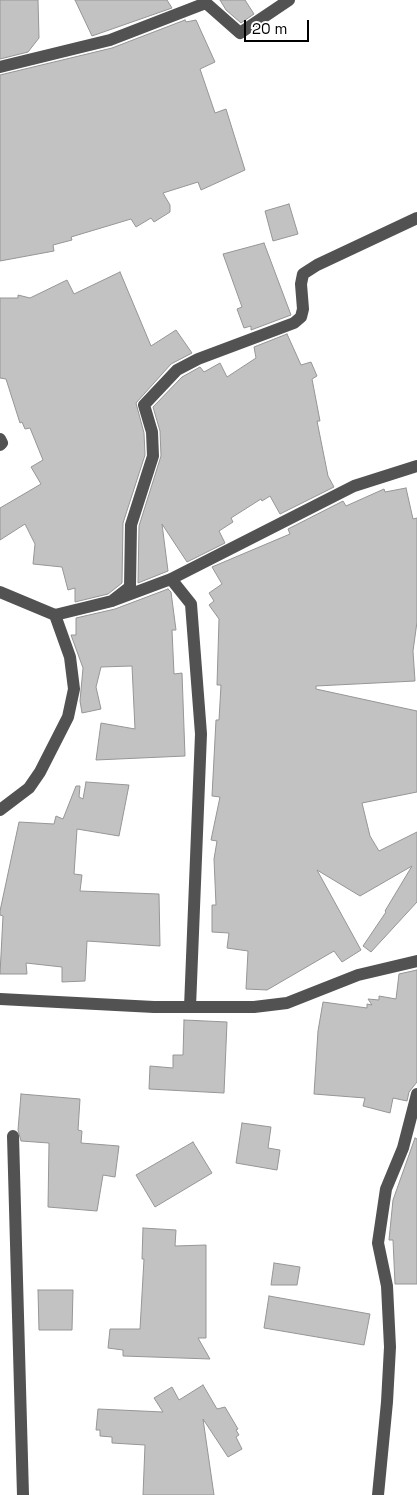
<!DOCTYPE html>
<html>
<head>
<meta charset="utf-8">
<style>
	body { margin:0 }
	#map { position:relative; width:417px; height:1495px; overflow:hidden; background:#fff; font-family:"Space Grotesk",sans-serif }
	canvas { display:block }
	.scale { position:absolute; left:244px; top:20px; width:65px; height:22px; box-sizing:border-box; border:2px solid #000; border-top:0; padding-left:6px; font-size:15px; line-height:18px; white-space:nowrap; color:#000; -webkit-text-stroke:4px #fff; paint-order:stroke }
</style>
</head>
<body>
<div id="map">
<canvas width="417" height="1495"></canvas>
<div class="scale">20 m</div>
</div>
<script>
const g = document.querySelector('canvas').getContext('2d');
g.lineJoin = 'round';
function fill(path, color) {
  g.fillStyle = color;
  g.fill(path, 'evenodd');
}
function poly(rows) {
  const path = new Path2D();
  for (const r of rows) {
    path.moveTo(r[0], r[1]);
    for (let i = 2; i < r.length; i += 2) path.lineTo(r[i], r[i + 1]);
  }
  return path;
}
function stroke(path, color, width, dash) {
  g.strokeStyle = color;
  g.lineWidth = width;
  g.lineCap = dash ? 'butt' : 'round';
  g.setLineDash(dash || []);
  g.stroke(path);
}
const building = poly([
	[0,0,38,0,39,38,28,52,0,59,0,0],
	[75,0,167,0,172,8,92,36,75,0],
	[220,0,245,0,254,14,241,23,226,10,220,0],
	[185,20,186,22,196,20,215,62,200,69,215,113,226,109,245,170,201,190,198,182,163,193,170,205,170,212,154,222,151,218,136,227,131,219,71,237,72,240,53,245,54,251,0,261,0,75,112,48,185,20],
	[289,204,298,234,273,241,265,211,289,204],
	[264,243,291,315,251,330,251,326,244,328,237,309,242,307,223,254,264,243],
	[120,272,151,346,176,330,192,353,171,364,136,403,144,433,145,455,123,523,122,583,108,594,75,602,75,588,68,590,62,567,33,564,35,544,25,524,0,540,0,508,41,484,31,467,43,460,30,428,25,429,22,422,20,423,6,379,0,378,0,298,18,298,18,295,30,298,67,280,74,294,120,272],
	[287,334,301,365,311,362,317,376,312,379,320,421,317,421,328,476,334,487,280,514,270,496,262,501,261,499,231,518,233,522,219,531,225,543,187,562,162,524,168,571,138,583,139,526,161,456,160,431,153,407,182,377,200,367,204,372,220,363,227,377,256,358,254,347,287,334],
	[406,488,413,519,417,518,417,622,413,651,415,681,316,686,316,689,417,711,417,792,362,803,370,836,379,851,417,832,417,902,371,952,363,946,386,912,385,911,412,866,360,896,317,870,361,950,342,962,334,951,267,990,246,989,248,951,227,948,229,933,212,932,212,905,216,905,214,859,217,841,211,840,220,797,212,796,216,720,219,720,221,685,217,685,219,619,209,605,214,601,209,593,222,584,212,567,290,534,288,529,343,501,346,506,384,489,385,492,406,488],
	[168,589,171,592,176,630,172,630,174,674,182,673,185,756,96,760,101,723,135,729,132,666,101,667,96,687,101,709,82,713,80,701,83,668,71,635,76,635,76,618,115,609,168,589],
	[86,782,129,785,119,836,77,829,74,874,82,875,80,891,159,894,160,946,87,941,85,981,62,982,62,967,26,963,27,974,0,974,3,916,0,915,0,911,19,822,54,824,56,816,63,819,76,786,80,786,79,797,83,799,86,782],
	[417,970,417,1082,409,1092,407,1101,393,1098,390,1113,363,1106,365,1098,314,1094,318,1031,323,1002,367,1008,367,1004,372,1005,368,999,379,1000,379,996,396,999,399,974,417,970],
	[184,1020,227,1022,224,1093,149,1089,150,1066,173,1068,173,1055,183,1055,184,1020],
	[21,1094,80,1099,78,1130,82,1131,81,1143,119,1146,115,1177,103,1175,97,1211,48,1207,49,1143,21,1141,18,1130,21,1094],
	[242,1123,271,1127,268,1148,280,1150,277,1170,236,1163,242,1123],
	[415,1138,417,1139,417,1284,395,1284,393,1240,389,1240,393,1200,415,1138],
	[193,1142,212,1173,155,1207,136,1175,193,1142],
	[143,1228,176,1230,175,1246,206,1245,206,1338,198,1338,210,1359,123,1356,123,1350,108,1348,110,1329,140,1329,144,1259,142,1259,143,1228],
	[274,1263,300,1267,297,1285,271,1285,274,1263],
	[38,1290,73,1290,72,1330,39,1330,38,1290],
	[269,1296,370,1314,364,1345,264,1328,269,1296],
	[203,1385,217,1409,225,1407,238,1429,236,1430,239,1435,236,1437,242,1449,228,1457,203,1419,214,1495,143,1495,145,1445,112,1443,112,1437,100,1436,100,1430,96,1430,98,1409,163,1412,154,1398,172,1387,179,1400,203,1385]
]);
fill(building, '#c2c2c2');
stroke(building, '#969696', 1);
stroke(poly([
	[0,67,110,40,206,3,240,33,289,0],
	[0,439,2,443,0,445],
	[171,579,191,604,201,734,190,1007],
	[0,592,55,615,112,601,171,579,354,486,417,466],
	[112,601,130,587,131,525,153,456,152,432,144,405,177,370,198,359,294,323,301,317,303,309,301,284,303,274,317,265,417,218],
	[0,810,29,788,40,772,68,717,74,689,70,657,55,615],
	[0,999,154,1007,254,1007,287,1003,358,975,417,961],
	[13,1136,23,1495],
	[378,1495,387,1402,390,1347,387,1286,378,1243,386,1189,403,1148,417,1094]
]), '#525252', 12);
</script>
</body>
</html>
